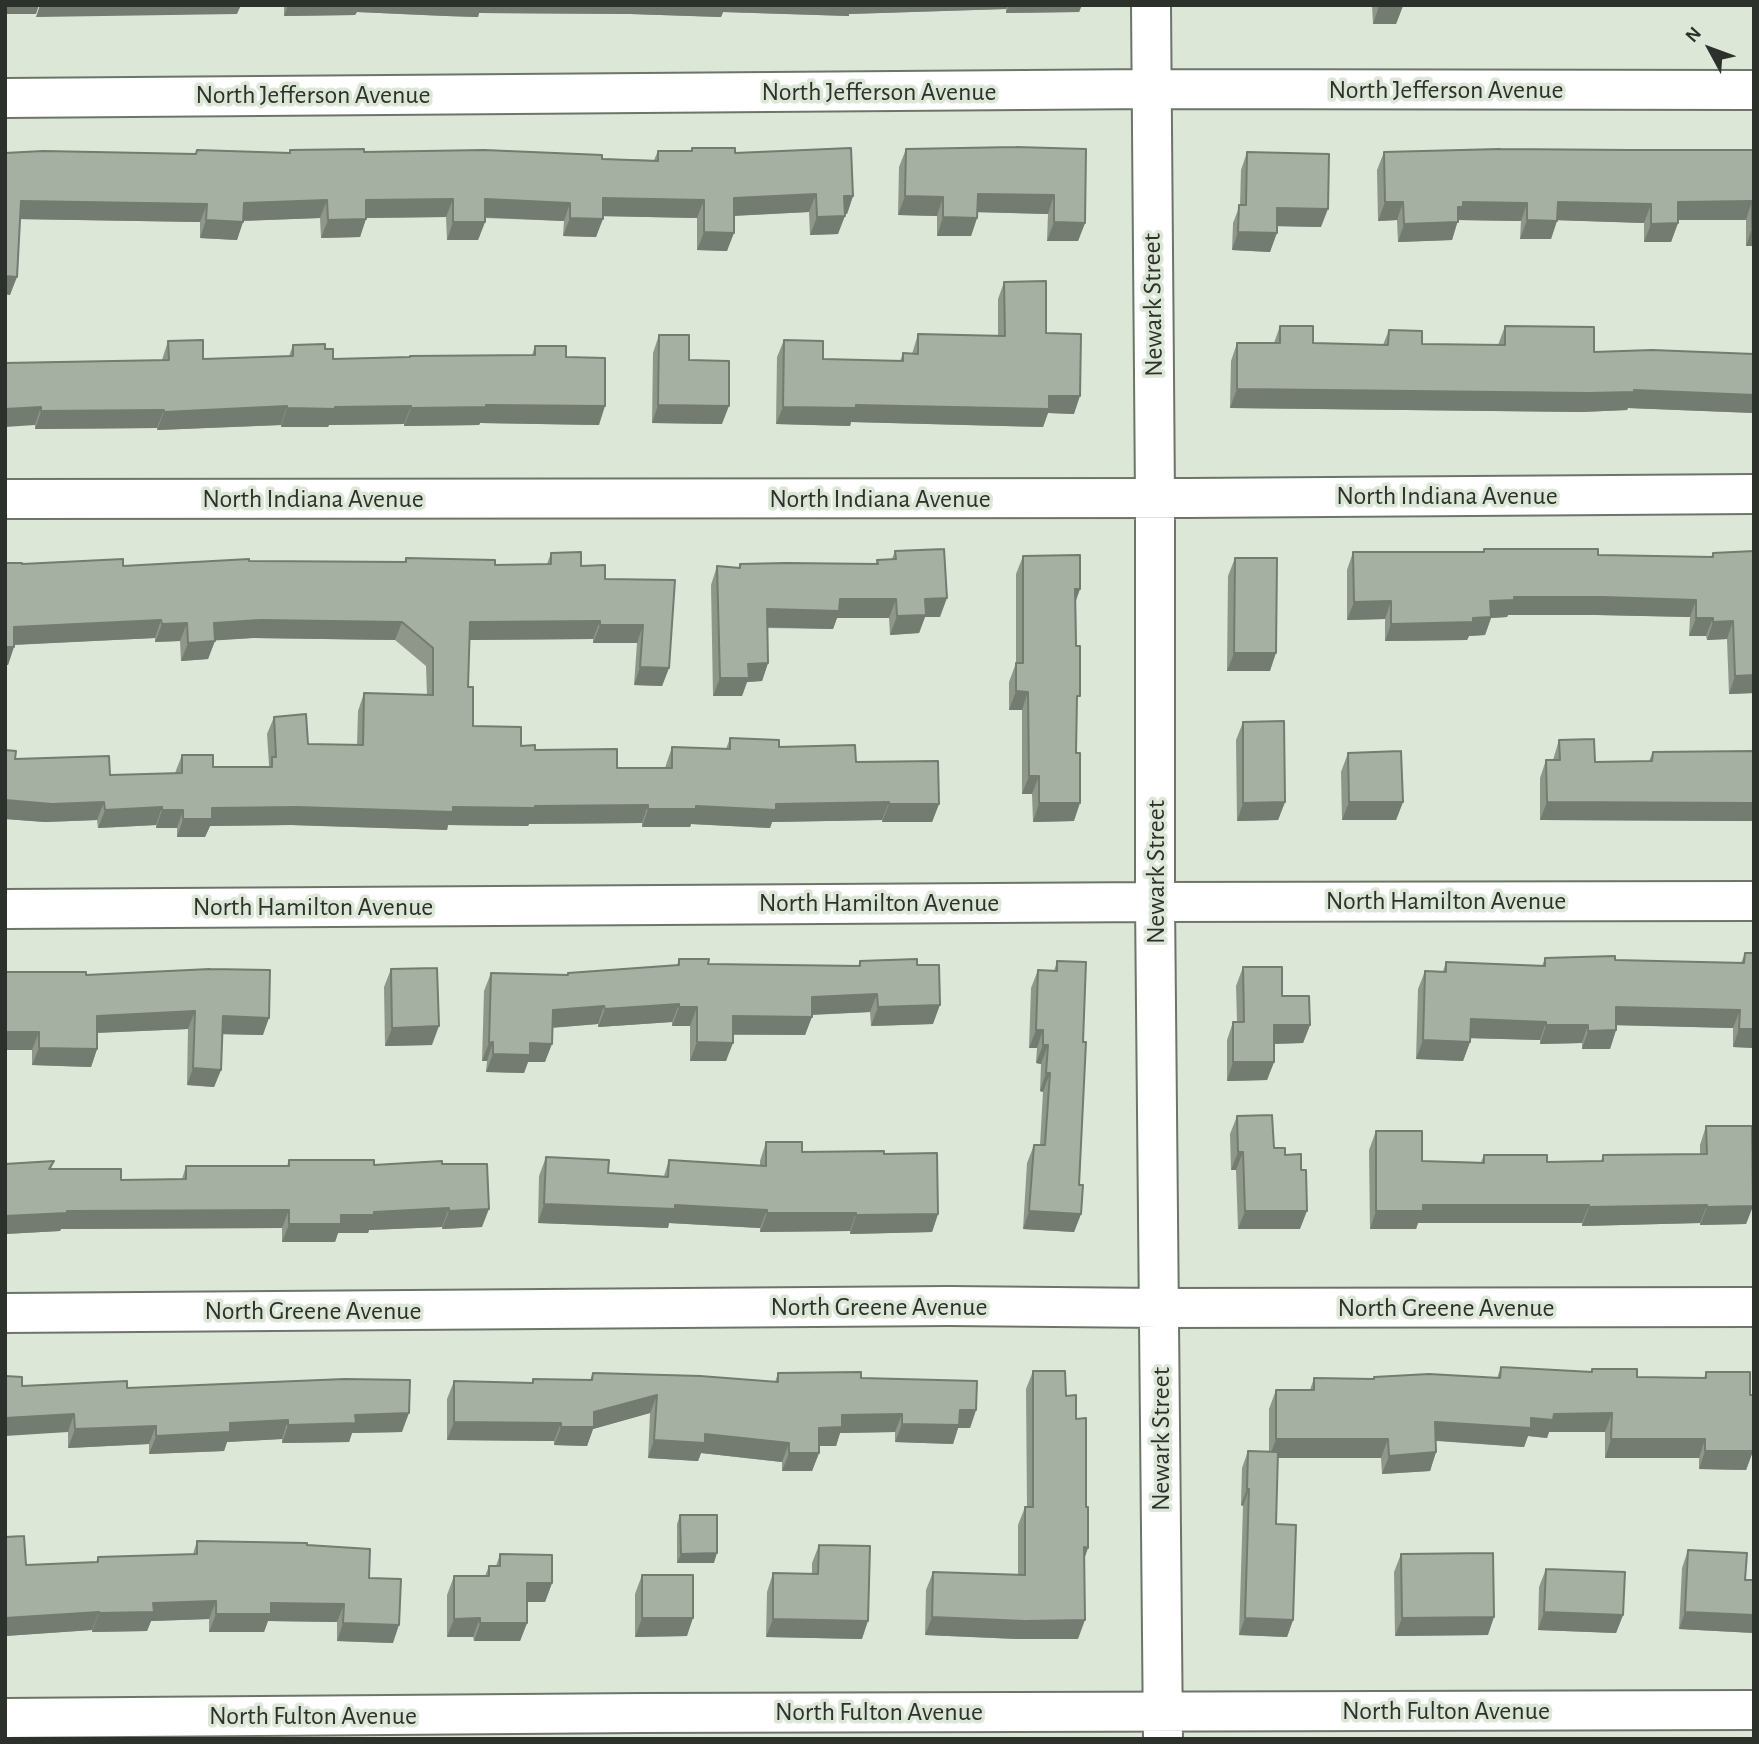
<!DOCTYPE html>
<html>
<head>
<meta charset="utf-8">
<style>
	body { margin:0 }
	#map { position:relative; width:1759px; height:1744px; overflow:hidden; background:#dce7d8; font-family:"Alegreya Sans",sans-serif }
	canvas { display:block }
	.frame { position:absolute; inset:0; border:7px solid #2d312b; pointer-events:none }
	.north { position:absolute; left:1675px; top:14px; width:70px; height:70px; -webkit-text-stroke:5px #dce7d8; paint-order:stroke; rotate:311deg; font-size:19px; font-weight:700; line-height:28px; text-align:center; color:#2d312b }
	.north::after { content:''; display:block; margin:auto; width:24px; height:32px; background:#2d312b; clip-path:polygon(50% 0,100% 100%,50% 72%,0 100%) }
</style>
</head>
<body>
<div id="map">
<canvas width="1759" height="1744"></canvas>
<div class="frame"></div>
<div class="north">N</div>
</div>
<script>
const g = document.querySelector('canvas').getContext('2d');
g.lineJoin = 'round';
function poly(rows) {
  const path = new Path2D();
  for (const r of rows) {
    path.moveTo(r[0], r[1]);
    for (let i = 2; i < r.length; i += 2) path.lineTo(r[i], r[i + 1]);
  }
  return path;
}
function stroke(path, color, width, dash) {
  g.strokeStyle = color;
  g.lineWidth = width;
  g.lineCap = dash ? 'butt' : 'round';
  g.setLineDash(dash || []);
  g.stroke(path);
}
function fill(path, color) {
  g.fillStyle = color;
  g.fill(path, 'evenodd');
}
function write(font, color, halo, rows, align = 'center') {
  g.font = font + ' "Alegreya Sans",sans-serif';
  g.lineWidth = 7;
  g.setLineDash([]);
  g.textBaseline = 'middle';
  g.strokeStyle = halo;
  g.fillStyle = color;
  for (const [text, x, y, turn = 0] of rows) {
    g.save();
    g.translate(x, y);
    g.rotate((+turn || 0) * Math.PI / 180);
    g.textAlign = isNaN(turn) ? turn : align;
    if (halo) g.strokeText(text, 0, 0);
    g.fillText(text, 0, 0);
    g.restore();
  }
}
const minor = poly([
	[1151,5,1155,498,1155,902,1163,1739],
	[5,98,1151,89,1754,90],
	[5,499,1188,498,1754,494],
	[5,909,1155,902,1754,901],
	[5,1313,949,1306,1160,1308,1754,1307],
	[5,1718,643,1713,1754,1710]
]);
stroke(minor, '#6c7568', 42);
stroke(minor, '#fff', 38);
fill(poly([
	[284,5,1082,5,1079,12,1006,13,1006,9,849,14,849,16,723,12,721,17,630,14,479,13,478,17,446,16,357,12,355,15,284,16],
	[1372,5,1403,5,1396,24,1373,24],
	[1016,147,1085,223,1078,241,1047,241,1048,214,977,212,977,218,971,236,937,236,937,216,898,215,899,167,906,149],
	[692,148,735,153,853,196,847,214,844,214,838,234,810,235,809,212,734,216,727,251,697,250,697,218,603,216,596,237,563,236,564,221,485,218,485,222,478,240,447,240,446,217,366,218,360,237,321,238,320,218,243,221,237,240,200,238,200,222,20,219,10,295,5,294,5,153,195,154,197,150,289,153,290,150,654,160,658,151,691,151],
	[1754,150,1754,246,1746,246,1746,220,1678,220,1678,223,1671,242,1644,242,1644,223,1557,220,1551,239,1520,239,1521,221,1458,220,1452,240,1398,242,1397,220,1378,221,1377,170,1384,152],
	[1247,152,1321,227,1277,226,1270,252,1232,250,1233,223,1240,205,1241,170],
	[1004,282,1046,333,1074,414,1048,413,1043,427,851,422,850,426,776,424,777,357,784,340,823,359,900,361,903,353,912,354,918,334,998,336,998,299],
	[1280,326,1313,343,1383,345,1389,330,1422,344,1498,345,1505,326,1594,352,1754,354,1754,413,1628,408,1627,410,1581,412,1230,408,1231,361,1237,343,1274,343],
	[659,335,689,360,722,424,652,423,653,353],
	[168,341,203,359,289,356,293,345,325,349,333,359,532,355,535,346,566,357,599,425,480,423,479,425,404,426,404,424,329,425,328,427,281,427,281,425,157,430,157,428,35,429,35,425,5,363,162,360],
	[1484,549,1598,555,1711,557,1713,553,1754,693,1729,694,1727,639,1707,640,1706,636,1689,636,1690,617,1597,615,1508,615,1507,617,1491,618,1485,635,1469,636,1467,640,1385,641,1385,619,1347,620,1347,570,1353,552,1483,552],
	[895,551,940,617,925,617,919,633,890,635,889,618,837,618,833,629,768,628,768,663,762,681,747,682,742,696,713,696,711,585,717,566,738,568,740,564,876,564,877,560,892,559],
	[551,553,581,566,605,579,675,580,669,668,662,686,634,685,637,643,593,643,593,639,469,640,468,687,473,726,521,746,617,768,665,768,672,747,726,749,730,738,856,762,939,804,932,822,882,822,882,820,772,822,770,828,691,824,690,827,642,827,642,823,529,824,528,826,448,825,447,830,291,825,210,826,205,837,177,837,177,828,156,828,156,825,98,828,97,820,45,822,5,819,5,750,15,759,110,775,175,773,182,755,213,767,269,767,269,765,267,734,274,717,308,744,357,745,358,711,364,693,427,695,426,666,395,640,253,638,215,640,208,659,181,661,180,641,155,642,155,638,14,645,8,665,5,665,5,563,22,564,123,566,249,561,404,562,406,558,495,565,547,564],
	[1023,556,1080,589,1076,601,1077,705,1074,821,1033,822,1032,794,1022,794,1022,710,1009,710,1009,682,1016,663,1016,574],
	[1235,558,1270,671,1227,671,1228,576],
	[1243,722,1285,802,1278,820,1237,821,1236,740],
	[1559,740,1595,762,1649,761,1653,752,1752,821,1540,820,1540,778,1546,760,1553,760],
	[1348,753,1403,802,1396,820,1342,820,1341,772],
	[1745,953,1754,953,1754,1048,1733,1047,1733,1028,1616,1025,1616,1030,1610,1049,1582,1049,1582,1043,1540,1044,1540,1040,1470,1038,1470,1042,1463,1061,1416,1059,1418,989,1425,971,1443,971,1446,962,1542,966,1545,958,1741,963],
	[679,959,708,964,858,966,860,961,917,965,933,1024,871,1026,870,1012,812,1015,805,1035,733,1035,726,1061,690,1061,690,1026,672,1026,672,1022,598,1027,598,1024,552,1028,545,1062,528,1062,524,1073,486,1072,487,1061,482,1061,484,991,491,973,567,975,677,965],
	[1057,961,1083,1042,1079,1185,1081,1214,1074,1232,1023,1229,1027,1163,1034,1145,1040,1145,1043,1092,1040,1091,1041,1064,1036,1063,1037,1048,1029,1048,1031,988,1038,970,1054,971],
	[1243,967,1282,996,1310,1025,1303,1043,1274,1044,1274,1062,1267,1080,1227,1081,1227,1040,1233,1022,1237,1022,1236,986],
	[391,969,432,1045,385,1046,384,987],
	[5,972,86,975,263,1035,222,1034,221,1070,214,1087,187,1085,188,1029,97,1033,97,1049,91,1067,32,1065,32,1050,5,1050],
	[1237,1116,1274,1148,1285,1155,1300,1229,1238,1229,1236,1170,1231,1170,1230,1134],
	[1706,1126,1753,1206,1746,1224,1700,1225,1700,1223,1582,1226,1582,1223,1418,1223,1416,1229,1370,1229,1369,1150,1376,1131,1422,1161,1481,1162,1484,1155,1547,1162,1601,1161,1603,1155,1700,1154,1700,1145],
	[766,1142,802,1152,884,1154,938,1214,932,1232,850,1234,850,1231,760,1232,760,1228,669,1223,668,1228,538,1223,539,1176,546,1157,608,1173,664,1176,669,1160,760,1165,760,1161],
	[289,1160,374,1165,442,1164,482,1227,442,1229,442,1227,369,1230,368,1233,338,1233,335,1242,282,1242,282,1228,61,1229,60,1231,5,1234,54,1161,51,1169,121,1180,182,1179,186,1166,287,1166],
	[1501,1367,1591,1372,1592,1369,1637,1377,1704,1378,1706,1372,1750,1395,1753,1451,1746,1470,1699,1469,1699,1458,1605,1458,1605,1432,1549,1432,1547,1438,1528,1436,1524,1447,1436,1441,1436,1452,1430,1471,1382,1474,1381,1458,1278,1458,1276,1524,1293,1620,1287,1637,1239,1635,1243,1506,1241,1505,1242,1468,1248,1451,1269,1452,1269,1409,1276,1390,1310,1390,1314,1378,1497,1378],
	[1033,1371,1066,1396,1076,1419,1084,1559,1078,1639,1018,1639,925,1635,926,1590,933,1572,1018,1575,1018,1525,1025,1507,1027,1507,1026,1389],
	[593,1373,775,1382,778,1373,861,1378,976,1410,970,1428,958,1428,953,1444,895,1442,895,1432,840,1433,836,1446,819,1446,819,1453,812,1471,782,1471,782,1462,701,1453,698,1461,648,1458,650,1413,593,1429,587,1446,554,1445,554,1441,447,1440,447,1399,454,1381,532,1383,533,1379,590,1380],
	[22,1386,127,1388,402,1432,352,1433,349,1442,282,1443,282,1439,227,1442,224,1451,149,1454,149,1444,68,1448,68,1432],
	[680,1515,714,1563,677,1563,677,1524],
	[197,1541,307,1545,369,1578,393,1643,337,1641,337,1622,268,1621,264,1632,209,1632,209,1619,151,1621,147,1631,92,1632,92,1630,5,1636,26,1565,96,1562,98,1557,193,1554],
	[819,1545,862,1639,766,1637,767,1592,773,1573,812,1574,812,1563],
	[1688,1550,1745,1580,1754,1580,1754,1633,1679,1629,1682,1568],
	[500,1554,552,1583,545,1602,527,1602,527,1623,520,1641,474,1641,473,1637,447,1637,447,1595,454,1576,485,1576,489,1566,496,1566],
	[1401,1554,1488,1635,1395,1636,1394,1572],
	[1546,1569,1623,1615,1616,1633,1538,1630,1539,1587],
	[642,1575,687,1636,635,1637,635,1594]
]), '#8f978b');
fill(poly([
	[5,5,39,5,36,14,5,14],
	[40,5,241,5,237,14,36,17],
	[288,5,1008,5,1006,9,849,14,849,16,723,12,721,17,630,14,479,13,478,17,446,16,357,12,355,15,284,16],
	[1009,5,1082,5,1079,12,1006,13],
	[1244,5,1292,5,1292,7,1243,7],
	[1379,6,1403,6,1396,24,1373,24],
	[816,194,809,212,728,216,734,198],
	[978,194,1054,195,1048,214,971,212],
	[844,196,853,196,847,214,838,214],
	[905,196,943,197,937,216,898,215],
	[603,198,704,200,697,218,596,216],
	[453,199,446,217,359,218,366,200],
	[485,199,570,203,564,221,478,217],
	[327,200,320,218,237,221,244,203],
	[21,201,207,204,200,222,14,219],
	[1752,201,1746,220,1671,220,1678,202],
	[1385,202,1403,202,1397,220,1378,221],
	[1463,202,1527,203,1521,221,1458,220,1452,240,1398,242,1404,224,1458,207],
	[1558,202,1651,204,1644,223,1551,220],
	[1277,208,1328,209,1321,227,1270,226],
	[845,216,838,234,810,235,817,217],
	[943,217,977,218,971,236,937,236],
	[570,218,603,219,596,237,563,236],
	[366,219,360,237,321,238,328,220],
	[206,220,243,222,237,240,200,238],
	[1527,220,1557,221,1551,239,1520,239],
	[453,222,485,222,478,240,447,240],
	[1054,222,1085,223,1078,241,1047,241],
	[1678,223,1671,242,1644,242,1651,224],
	[1752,228,1754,228,1754,246,1746,246],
	[704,232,734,233,727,251,697,250],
	[1238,232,1277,233,1270,252,1232,250],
	[5,276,17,277,10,295,5,294],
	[1237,389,1634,390,1754,395,1754,413,1628,408,1627,410,1581,412,1230,408],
	[1049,396,1080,396,1074,414,1048,413,1043,427,851,422,850,426,776,424,783,407,856,405],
	[486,405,605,406,599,425,480,423,479,425,404,426,411,408],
	[658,405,729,406,722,424,652,423],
	[287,406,281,425,157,430,164,412],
	[411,406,404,424,329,425,328,427,281,427,287,408],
	[41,407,35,425,5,427,5,409],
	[164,410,157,428,35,429,41,411],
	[1075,589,1080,589,1073,607],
	[1514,597,1603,597,1696,600,1690,617,1597,615,1508,615,1507,617,1491,618,1485,635,1469,636,1467,640,1385,641,1391,624,1473,618,1490,601],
	[947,598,940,617,925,617,919,633,890,635,897,616,925,599],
	[840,599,896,599,889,618,837,618,833,629,760,627,767,609],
	[1391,601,1385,619,1347,620,1354,602],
	[1696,618,1713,618,1706,636,1689,636],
	[161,620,155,638,8,645,14,627],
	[260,620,402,622,395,640,253,638,207,641,214,623],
	[600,621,593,639,463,640,470,622],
	[1733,621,1727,639,1707,640,1713,622],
	[187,623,180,641,155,642,162,624],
	[600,625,643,625,637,643,593,643],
	[215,641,208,659,181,661,188,643],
	[5,647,14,647,8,665,5,665],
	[1234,653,1276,653,1270,671,1227,671],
	[768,663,762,681,747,682,742,696,713,696,720,678,748,664],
	[640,667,669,668,662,686,634,685],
	[1754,675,1754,693,1729,694,1735,676],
	[1016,691,1028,692,1022,710,1009,710],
	[1029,776,1039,776,1032,794,1022,794],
	[5,800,104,802,97,820,45,822,5,819],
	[889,802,882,820,772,822,770,828,691,824,690,827,642,827,648,809,696,806],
	[1285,802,1278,820,1237,821,1243,803],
	[1349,802,1403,802,1396,820,1342,820],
	[1547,802,1754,803,1754,818,1752,821,1540,820],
	[1039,803,1080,803,1074,821,1033,822],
	[889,804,939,804,932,822,882,822],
	[648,805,642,823,529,824,528,826,448,825,447,830,291,825,210,826,205,837,177,837,183,819,212,808],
	[162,807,156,825,98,828,105,810],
	[162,810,183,810,177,828,156,828],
	[877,994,870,1012,805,1015,812,997],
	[679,1004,672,1022,598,1027,605,1009],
	[940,1005,933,1024,871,1026,878,1007],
	[604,1006,598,1024,546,1028,553,1010],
	[679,1007,697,1007,690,1026,672,1026],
	[1616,1007,1740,1010,1733,1028,1609,1025],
	[195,1011,188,1029,91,1033,97,1016],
	[223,1016,269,1018,263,1035,216,1034],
	[733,1016,812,1017,805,1035,726,1034],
	[1471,1019,1546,1022,1540,1040,1464,1038],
	[1274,1025,1310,1025,1303,1043,1268,1044],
	[1546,1025,1588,1025,1582,1043,1540,1044],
	[439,1026,432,1045,385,1046,392,1028],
	[1739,1029,1754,1029,1754,1048,1733,1047],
	[1036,1030,1043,1030,1037,1048,1029,1048],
	[1616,1030,1610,1049,1582,1049,1588,1031],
	[5,1032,39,1032,32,1050,5,1050],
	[1423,1040,1470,1042,1463,1061,1416,1059],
	[493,1042,487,1061,482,1061,489,1043],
	[697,1042,733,1043,726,1061,690,1061],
	[530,1043,552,1044,545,1062,528,1062,524,1073,486,1072,493,1054],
	[1043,1045,1048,1045,1041,1064,1036,1063],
	[39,1048,97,1049,91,1067,32,1065],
	[1233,1062,1274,1062,1267,1080,1227,1081],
	[193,1068,221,1070,214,1087,187,1085],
	[1046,1073,1050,1073,1043,1092,1040,1091],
	[1238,1152,1243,1152,1236,1170,1231,1170],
	[544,1204,675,1205,767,1210,760,1228,669,1223,668,1228,538,1223],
	[1423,1205,1589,1205,1582,1223,1418,1223,1416,1229,1370,1229,1376,1211],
	[1707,1205,1700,1223,1582,1226,1589,1207],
	[1753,1206,1746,1224,1700,1225,1707,1207],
	[449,1208,442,1227,369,1230,368,1233,338,1233,335,1242,282,1242,289,1224,341,1215],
	[489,1209,482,1227,442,1229,449,1211],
	[289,1210,282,1228,61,1229,60,1231,5,1234,5,1216,67,1211],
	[1029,1211,1081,1214,1074,1232,1023,1229],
	[1245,1211,1307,1211,1300,1229,1238,1229],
	[767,1213,856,1213,850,1231,760,1232],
	[938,1214,932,1232,850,1234,856,1215],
	[657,1395,650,1413,593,1429,587,1446,554,1445,561,1427,594,1412],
	[960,1410,976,1410,970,1428,958,1428,953,1444,895,1442,902,1424],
	[409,1413,402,1432,352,1433,349,1442,282,1443,288,1425,355,1415],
	[1612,1413,1605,1432,1549,1432,1547,1438,1528,1436,1524,1447,1428,1440,1435,1422,1531,1418,1554,1414],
	[74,1414,68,1432,5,1436,5,1418],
	[902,1414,895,1432,840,1433,836,1446,812,1446,819,1428,842,1415],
	[288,1420,282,1439,227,1442,224,1451,149,1454,156,1436,230,1423],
	[454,1422,561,1423,554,1441,447,1440],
	[156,1426,149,1444,68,1448,75,1429],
	[705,1434,789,1443,782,1462,701,1453,698,1461,648,1458,654,1440],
	[1276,1439,1388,1439,1381,1458,1269,1458],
	[1611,1439,1705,1439,1699,1458,1605,1458],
	[1705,1451,1753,1451,1746,1470,1699,1469],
	[1436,1452,1430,1471,1382,1474,1389,1456],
	[789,1453,819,1453,812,1471,782,1471],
	[1247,1489,1249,1489,1243,1506,1241,1505],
	[1084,1547,1088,1548,1082,1566],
	[717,1553,714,1563,677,1563,681,1554],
	[527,1583,552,1583,545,1602,520,1602],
	[216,1601,209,1619,151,1621,147,1631,92,1632,99,1613,153,1603],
	[271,1603,344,1604,337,1622,268,1621,264,1632,209,1632,216,1614],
	[99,1612,92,1630,5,1636,5,1618],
	[1544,1612,1623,1615,1616,1633,1538,1630],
	[1685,1612,1754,1615,1754,1633,1679,1629],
	[932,1617,1085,1620,1078,1639,1018,1639,925,1635],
	[1494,1617,1488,1635,1395,1636,1402,1618],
	[480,1618,473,1637,447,1637,454,1619],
	[642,1618,693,1618,687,1636,635,1637],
	[1245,1618,1293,1620,1287,1637,1239,1635],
	[773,1619,868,1621,862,1639,766,1637],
	[343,1623,399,1625,393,1643,337,1641],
	[480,1623,527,1623,520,1641,474,1641]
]), '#747b71');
const building = poly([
	[1016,147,1086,149,1085,223,1054,222,1054,195,978,194,977,218,943,217,943,197,905,196,906,149,1016,147],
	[692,148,735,148,735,153,851,148,853,196,844,196,845,216,817,217,816,194,734,198,734,233,704,232,704,200,603,198,603,219,570,218,570,203,485,199,485,222,453,222,453,199,366,200,366,219,328,220,327,200,244,203,243,222,206,220,207,204,21,201,17,277,5,276,5,153,43,151,196,154,197,150,290,153,290,150,364,149,364,152,484,150,602,155,602,159,658,161,658,151,692,151,692,148],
	[1500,149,1629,150,1754,150,1754,228,1752,228,1752,201,1678,202,1678,223,1651,224,1651,204,1558,202,1557,221,1527,220,1527,203,1463,202,1463,207,1458,207,1458,222,1404,224,1403,202,1385,202,1384,152,1500,149],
	[1247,152,1329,154,1328,209,1277,208,1277,233,1238,232,1239,205,1246,205,1247,152],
	[1046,281,1046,333,1081,334,1080,396,1049,396,1049,409,856,405,856,408,783,407,784,340,823,341,823,359,903,361,903,353,918,354,918,334,1005,336,1004,282,1046,281],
	[1280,326,1313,326,1313,343,1388,345,1389,330,1422,331,1422,344,1505,345,1505,326,1594,327,1594,352,1652,350,1754,354,1754,395,1634,390,1634,392,1588,393,1237,389,1237,343,1280,343,1280,326],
	[659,335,689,335,689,360,729,361,729,406,658,405,659,335],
	[203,340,203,359,293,356,293,345,325,344,325,349,333,349,333,359,410,357,410,356,535,355,535,346,566,346,566,357,605,358,605,406,486,405,486,407,411,408,411,406,335,407,335,409,287,408,287,406,164,412,164,410,41,411,41,407,5,409,5,363,169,360,168,341,203,340],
	[944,549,947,598,925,599,926,615,897,616,896,599,840,599,839,611,767,609,768,663,748,664,749,678,720,678,717,566,740,568,740,564,786,563,878,564,877,560,896,559,895,551,944,549],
	[1484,549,1598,549,1598,555,1713,557,1713,553,1754,551,1754,675,1735,676,1733,621,1713,622,1713,618,1696,618,1696,600,1603,597,1514,597,1514,600,1490,601,1491,617,1473,618,1473,622,1391,624,1391,601,1354,602,1353,552,1484,552,1484,549],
	[581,552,581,566,605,565,605,579,675,580,669,668,640,667,643,625,600,625,600,621,470,622,468,687,473,687,473,726,521,727,521,746,535,745,535,750,617,749,617,768,672,768,672,747,730,749,730,738,779,740,779,747,855,745,856,762,938,761,939,804,889,804,889,802,776,804,776,810,696,806,696,809,648,809,648,805,535,806,535,808,453,807,453,812,297,807,212,808,212,819,183,819,183,810,162,810,162,807,105,810,104,802,52,804,5,800,5,750,16,751,15,759,109,756,110,775,182,773,182,755,213,755,213,767,272,767,272,757,276,757,274,717,306,714,308,744,363,745,364,693,433,695,433,648,402,622,260,620,214,623,215,641,188,643,187,623,162,624,161,620,14,627,14,647,5,647,5,563,22,563,22,564,123,559,123,566,249,559,249,561,406,562,406,558,495,560,495,565,551,564,551,553,581,552],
	[1080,555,1080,589,1075,589,1076,646,1080,646,1080,696,1077,696,1076,753,1080,753,1080,803,1039,803,1039,776,1029,776,1028,692,1016,691,1016,663,1023,663,1023,556,1080,555],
	[1235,558,1277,558,1276,653,1234,653,1235,558],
	[1284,721,1285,802,1243,803,1243,722,1284,721],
	[1594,739,1595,762,1652,761,1653,752,1754,751,1754,803,1547,802,1546,760,1560,760,1559,740,1594,739],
	[1401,751,1403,802,1349,802,1348,753,1401,751],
	[1745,953,1754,953,1754,1029,1739,1029,1740,1010,1616,1007,1616,1030,1588,1031,1588,1025,1546,1025,1546,1022,1471,1019,1470,1042,1423,1040,1425,971,1446,972,1446,962,1545,966,1545,958,1615,956,1615,960,1744,963,1745,953],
	[679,959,709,959,708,964,860,966,860,961,917,959,917,965,939,965,940,1005,878,1007,877,994,812,997,812,1017,733,1016,733,1043,697,1042,697,1007,679,1007,679,1004,605,1009,604,1006,553,1010,552,1044,530,1043,530,1055,493,1054,493,1042,489,1043,491,973,568,975,568,973,679,965,679,959],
	[1057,961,1086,962,1083,1042,1086,1042,1079,1185,1083,1185,1081,1214,1029,1211,1034,1145,1045,1145,1050,1073,1046,1073,1048,1045,1043,1045,1043,1030,1036,1030,1038,970,1057,971,1057,961],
	[1243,967,1282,967,1282,996,1309,996,1310,1025,1274,1025,1274,1062,1233,1062,1233,1022,1244,1022,1243,967],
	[437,968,439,1026,392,1028,391,969,437,968],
	[210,969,270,970,269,1018,223,1016,221,1070,193,1068,195,1011,97,1016,97,1049,39,1048,39,1032,5,1032,5,972,86,972,86,975,210,969],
	[1272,1115,1274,1148,1285,1148,1285,1155,1301,1154,1301,1170,1306,1170,1307,1211,1245,1211,1243,1152,1238,1152,1237,1116,1272,1115],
	[1706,1126,1752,1126,1753,1206,1707,1207,1707,1205,1589,1207,1589,1205,1423,1205,1423,1211,1376,1211,1376,1131,1422,1131,1422,1161,1484,1163,1484,1155,1547,1155,1547,1162,1603,1161,1603,1155,1707,1154,1706,1126],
	[766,1142,802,1142,802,1152,884,1151,884,1154,937,1153,938,1214,856,1215,856,1213,767,1213,767,1210,675,1205,675,1209,544,1204,546,1157,609,1160,608,1173,668,1177,669,1160,766,1166,766,1142],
	[289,1160,374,1160,374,1165,442,1161,442,1164,487,1164,489,1209,449,1211,449,1208,374,1212,374,1215,341,1215,341,1224,289,1224,289,1210,67,1211,67,1213,5,1216,5,1164,54,1161,49,1169,121,1169,121,1180,186,1179,186,1166,289,1166,289,1160],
	[1501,1367,1592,1372,1592,1369,1637,1369,1637,1377,1706,1378,1706,1372,1750,1372,1750,1395,1753,1395,1753,1451,1705,1451,1705,1439,1611,1439,1612,1413,1554,1414,1553,1420,1531,1418,1531,1428,1435,1422,1436,1452,1389,1456,1388,1439,1276,1439,1276,1390,1314,1390,1314,1378,1374,1379,1374,1377,1429,1374,1500,1378,1501,1367],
	[1033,1371,1065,1371,1066,1396,1076,1395,1076,1419,1086,1418,1086,1507,1088,1507,1088,1548,1084,1547,1085,1620,1025,1621,932,1617,933,1572,1025,1575,1025,1507,1033,1507,1033,1371],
	[861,1372,861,1378,977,1381,976,1410,960,1410,959,1425,902,1424,902,1414,842,1415,842,1427,819,1428,819,1453,789,1453,789,1443,705,1434,705,1443,654,1440,657,1395,594,1412,594,1427,561,1427,561,1423,454,1422,454,1381,533,1383,533,1379,592,1380,593,1373,700,1376,778,1382,778,1373,861,1372],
	[5,1376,22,1377,22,1386,127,1381,127,1388,345,1379,410,1380,409,1413,355,1415,356,1423,288,1425,288,1420,230,1423,230,1432,156,1436,156,1426,75,1429,74,1414,5,1418,5,1376],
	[1248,1451,1278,1452,1276,1524,1296,1525,1293,1620,1245,1618,1249,1489,1247,1489,1248,1451],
	[680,1515,717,1515,717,1553,681,1554,680,1515],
	[24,1536,26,1565,98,1562,98,1557,197,1554,197,1541,307,1543,307,1545,370,1549,369,1578,401,1579,399,1625,343,1623,344,1604,271,1603,271,1614,216,1614,216,1601,153,1603,154,1612,99,1613,99,1612,5,1618,5,1537,24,1536],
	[819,1545,870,1546,868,1621,773,1619,773,1573,818,1574,819,1545],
	[1688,1550,1747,1553,1745,1580,1754,1580,1754,1615,1685,1612,1688,1550],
	[1493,1553,1494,1617,1402,1618,1401,1554,1493,1553],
	[500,1554,552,1555,552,1583,527,1583,527,1623,480,1623,480,1618,454,1619,454,1576,489,1576,489,1566,500,1566,500,1554],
	[1546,1569,1625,1572,1623,1615,1544,1612,1546,1569],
	[642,1575,693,1575,693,1618,642,1618,642,1575]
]);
fill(building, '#a6b0a2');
stroke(building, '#747b71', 2);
write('26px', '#2d312b', '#dce7d8', [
	["North Jefferson Avenue",1446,90],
	["North Jefferson Avenue",879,92],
	["North Jefferson Avenue",313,95],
	["Newark Street",1153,305,-91],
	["North Indiana Avenue",1447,496],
	["North Indiana Avenue",313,499],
	["North Indiana Avenue",880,499],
	["Newark Street",1156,872,-90],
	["North Hamilton Avenue",1446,901],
	["North Hamilton Avenue",879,903],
	["North Hamilton Avenue",313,907],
	["North Greene Avenue",879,1307],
	["North Greene Avenue",1446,1308],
	["North Greene Avenue",313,1311],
	["Newark Street",1161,1439,-90],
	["North Fulton Avenue",1446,1711],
	["North Fulton Avenue",879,1712],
	["North Fulton Avenue",313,1716]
]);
</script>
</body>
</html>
